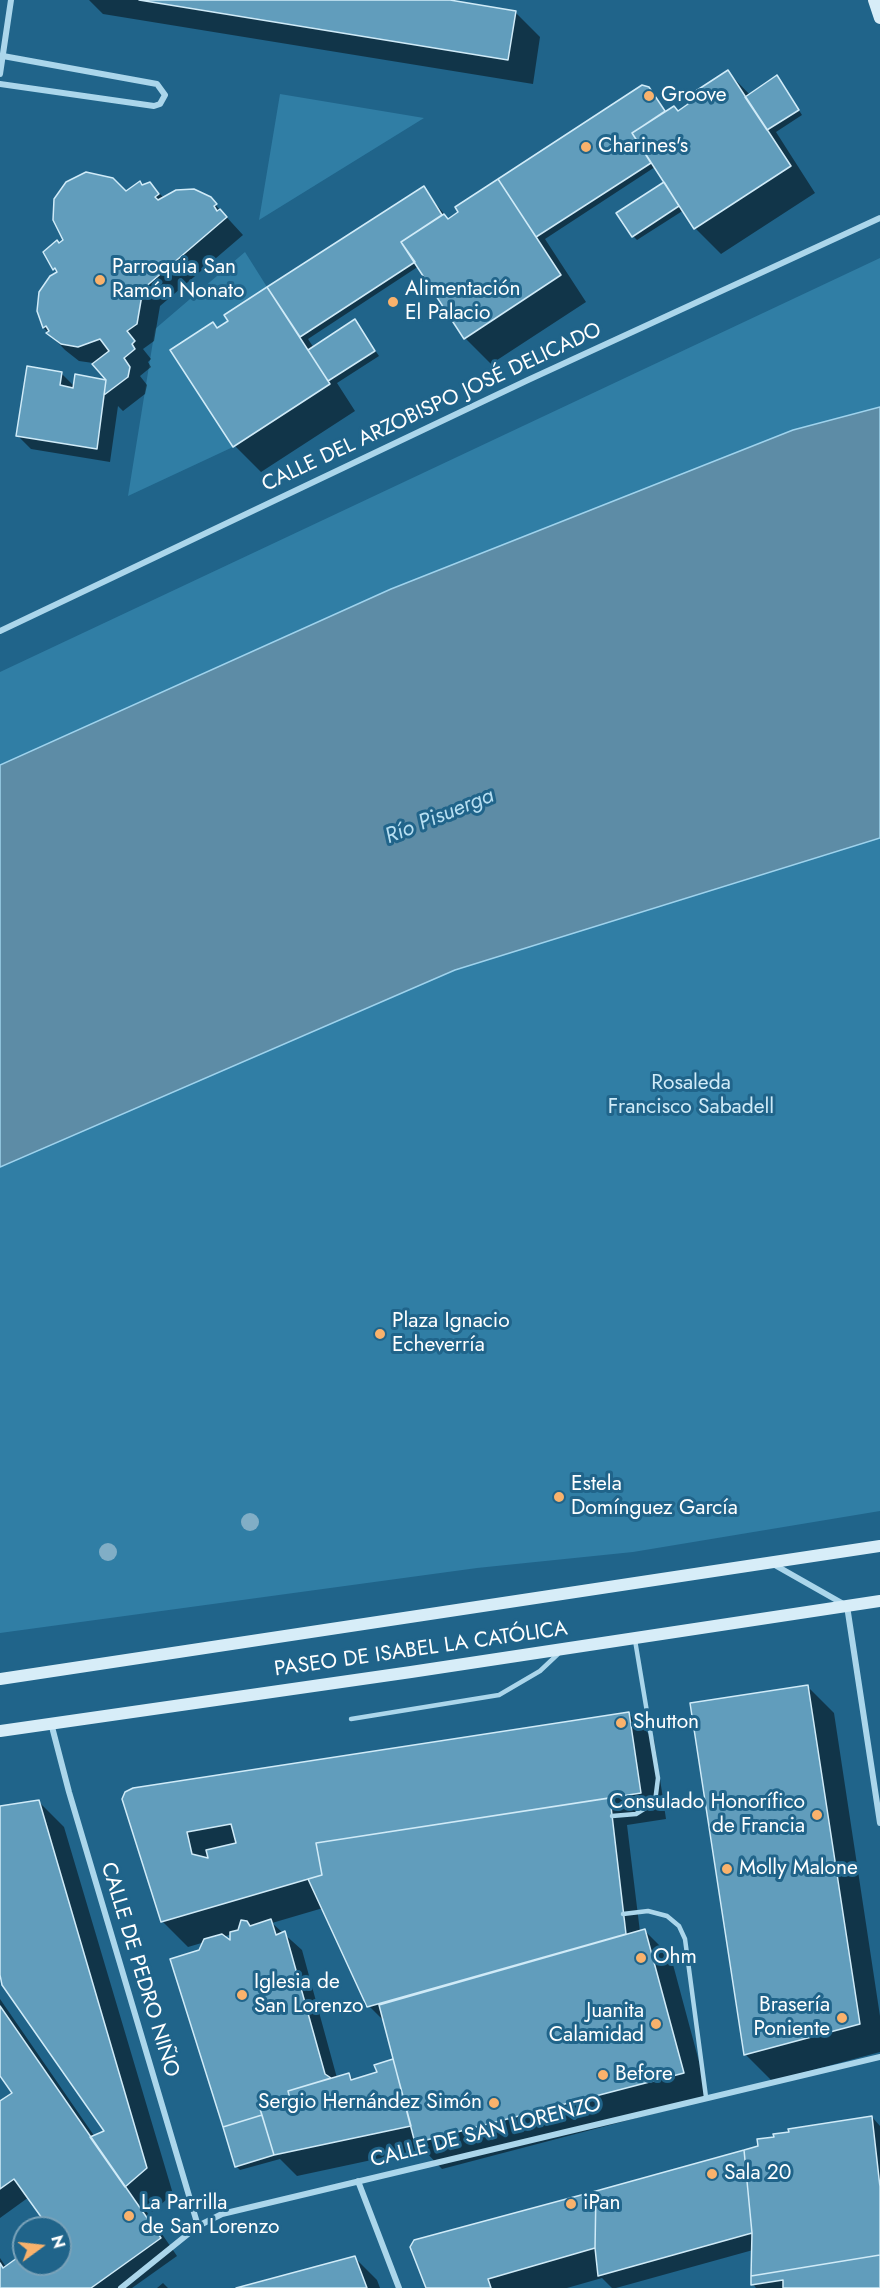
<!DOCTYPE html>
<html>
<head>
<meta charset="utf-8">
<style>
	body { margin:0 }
	#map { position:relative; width:880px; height:2288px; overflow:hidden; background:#20648a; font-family:Jost,sans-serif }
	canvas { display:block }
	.north { position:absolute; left:12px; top:2216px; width:60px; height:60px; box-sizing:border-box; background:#20648a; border:2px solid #79a2b9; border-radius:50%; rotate:75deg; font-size:16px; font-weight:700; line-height:24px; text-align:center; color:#fff }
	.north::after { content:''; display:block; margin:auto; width:21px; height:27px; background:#f9b26c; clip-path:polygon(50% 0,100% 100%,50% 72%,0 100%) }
</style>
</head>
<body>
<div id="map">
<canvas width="880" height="2288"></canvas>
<div class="north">N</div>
</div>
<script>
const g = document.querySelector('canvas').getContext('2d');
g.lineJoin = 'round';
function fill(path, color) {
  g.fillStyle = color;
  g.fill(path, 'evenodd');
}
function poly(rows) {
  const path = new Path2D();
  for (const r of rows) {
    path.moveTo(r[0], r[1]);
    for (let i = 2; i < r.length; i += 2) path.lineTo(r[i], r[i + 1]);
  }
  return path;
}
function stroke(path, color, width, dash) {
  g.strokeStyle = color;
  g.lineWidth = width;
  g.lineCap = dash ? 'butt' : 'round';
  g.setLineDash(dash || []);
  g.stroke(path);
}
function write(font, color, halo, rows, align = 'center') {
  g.font = font + ' Jost,sans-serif';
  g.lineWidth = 6;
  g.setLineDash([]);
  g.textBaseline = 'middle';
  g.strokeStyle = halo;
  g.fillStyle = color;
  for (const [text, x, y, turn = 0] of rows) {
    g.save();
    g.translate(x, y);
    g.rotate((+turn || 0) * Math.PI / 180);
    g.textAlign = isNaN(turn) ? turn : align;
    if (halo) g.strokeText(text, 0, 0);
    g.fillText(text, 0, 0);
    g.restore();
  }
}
fill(poly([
	[280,94,424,118,259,220],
	[245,252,267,287,225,315,228,321,171,350,233,447,128,496,155,329],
	[880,258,880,407,793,430,391,589,0,765,0,672],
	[880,838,880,1511,633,1552,477,1568,0,1633,0,1167,455,970]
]), '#307ea5');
const water = poly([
	[880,407,880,838,455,970,0,1167,0,765,391,589,793,430,880,407]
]);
fill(water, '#5d8ca6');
stroke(water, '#9fd3ed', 1.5);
fill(poly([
	[89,0,441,0,515,12,540,37,533,84,103,14],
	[728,72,750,95,781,82,802,115,776,132,815,193,721,254,695,228,684,210,637,240,633,236,668,189,655,167,545,239,586,302,491,364,465,338,419,266,308,339,314,348,355,321,379,356,337,383,355,411,261,472,235,446,172,351,230,321,226,315,423,188,449,220,648,88,666,112,678,112],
	[99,175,112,179,126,193,150,184,164,198,210,199,243,235,160,306,154,341,143,349,151,359,148,362,151,367,140,376,147,385,145,394,123,411,118,406,110,462,31,449,17,435,61,373,75,387,108,382,93,363,79,361,65,350,44,328,40,319,41,293,58,273,45,252,65,241,78,176],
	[807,1686,834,1713,880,2016,880,2052,772,2081,746,2055,692,1705],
	[628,1713,654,1739,666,1819,627,1825,640,1932,645,1931,671,1957,709,2099,442,2169,423,2149,297,2176,280,2159,240,2170,236,2166,200,1951,205,1942,188,1947,162,1921,124,1799],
	[323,1908,369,2006,386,2023,396,2064,393,2061,379,2073,354,2080,348,2074,337,2078,302,1950,272,1923],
	[232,1934,234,1942,223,1937],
	[38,1801,64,1827,173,2194,152,2212,140,2202,177,2256,132,2288,0,2288,0,2258,6,2267,24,2255,24,2264,60,2264,60,2228,51,2228,29,2197,0,2218,0,2103,14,2093,0,2073,0,1999,95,2137,106,2131,0,1968,0,1807],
	[872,2117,880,2126,880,2288,756,2288,753,2284,753,2250,616,2288,612,2288,602,2278,567,2288,428,2288],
	[355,2258,377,2280,380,2288,242,2288],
	[163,2283,168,2288,157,2288]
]), '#0007');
const building = poly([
	[139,0,450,0,516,11,508,60,139,0],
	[728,70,791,166,694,229,632,133,674,106,678,111,688,104,685,98,728,70],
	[777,75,799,110,767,130,745,97,777,75],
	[642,85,649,87,665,111,632,133,651,163,536,237,498,179,642,85],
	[86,172,113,178,126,191,140,181,142,185,150,182,159,194,155,197,158,200,176,190,194,189,211,197,217,204,214,206,217,211,220,209,227,217,143,289,137,324,127,331,135,341,132,344,135,349,124,358,130,367,128,377,104,395,106,380,92,364,109,351,100,339,78,347,61,344,46,333,49,331,46,326,43,328,37,311,39,292,50,276,57,272,55,268,53,270,43,252,57,240,59,243,63,240,53,220,54,199,66,182,86,172],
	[498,179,561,275,464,339,401,242,444,214,448,219,458,212,455,207,498,179],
	[664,182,679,206,632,237,616,213,664,182],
	[424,186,442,215,401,242,415,262,300,337,267,287,424,186],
	[267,287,330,384,233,447,170,350,213,322,217,328,228,321,224,315,267,287],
	[355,319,375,351,328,381,308,350,355,319],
	[27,366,62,372,60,385,73,388,75,374,106,380,97,449,16,436,27,366],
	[808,1685,860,2024,744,2055,690,1703,808,1685],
	[629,1712,641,1793,316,1843,322,1875,161,1922,122,1799,125,1792,133,1788,629,1712],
	[231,1824,236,1843,206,1850,208,1858,192,1854,187,1832,231,1824],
	[610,1798,626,1934,367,2007,308,1879,322,1875,316,1843,610,1798],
	[39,1800,147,2168,125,2187,90,2137,104,2131,2,1985,0,1975,0,1806,39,1800],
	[271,1919,276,1935,285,1931,325,2074,331,2078,288,2091,290,2099,260,2109,262,2115,223,2127,170,1959,199,1950,204,1939,222,1934,230,1940,230,1932,238,1930,241,1920,247,1921,250,1926,271,1919],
	[645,1929,684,2073,415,2143,379,2005,645,1929],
	[0,2006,161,2238,91,2288,0,2288,0,2263,3,2268,24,2253,24,2264,60,2264,60,2228,49,2228,14,2179,0,2189,0,2101,12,2093,0,2076,0,2006],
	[393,2059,411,2126,274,2155,260,2109,290,2099,288,2091,349,2073,351,2080,377,2072,374,2065,393,2059],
	[262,2115,274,2155,235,2167,223,2127,262,2115],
	[872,2116,880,2187,880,2255,751,2276,752,2233,744,2150,758,2146,757,2139,774,2137,773,2134,789,2132,788,2129,872,2116],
	[744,2150,752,2233,598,2276,595,2248,596,2191,744,2150],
	[596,2191,595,2248,488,2279,491,2288,426,2288,410,2247,414,2240,596,2191],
	[880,2255,880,2288,783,2288,783,2280,751,2285,751,2276,880,2255],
	[355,2256,367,2288,236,2288,355,2256]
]);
fill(building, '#619dbc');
stroke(building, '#d0ebf8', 1.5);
stroke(poly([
	[351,1719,499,1695,540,1671,558,1654],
	[612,1816,636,1814,655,1802,658,1778,635,1640],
	[623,1914,648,1911,667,1916,679,1926,685,1939,706,2097]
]), '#abd6eb', 4.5);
stroke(poly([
	[0,74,11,0],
	[0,84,154,106,160,104,165,95,157,84,3,56],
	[0,631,528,380,880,218],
	[773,1564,847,1606,880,1823],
	[51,1723,69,1792,198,2226],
	[358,2181,399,2288],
	[121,2288,198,2226,222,2214,880,2057]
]), '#abd6eb', 6);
stroke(poly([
	[874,0,880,18],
	[0,1679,880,1546],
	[0,1731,411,1672,880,1601]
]), '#d7edf8', 12);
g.fillStyle = '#81aec6';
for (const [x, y] of [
	[250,1522],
	[108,1552]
]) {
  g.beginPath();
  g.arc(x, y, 9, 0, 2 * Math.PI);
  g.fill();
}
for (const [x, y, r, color] of [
	[649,96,6,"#f9b26c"],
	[586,147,6,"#f9b26c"],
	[100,280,6,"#f9b26c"],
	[393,302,6,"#f9b26c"],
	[380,1334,6,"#f9b26c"],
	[559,1497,6,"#f9b26c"],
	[621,1723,6,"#f9b26c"],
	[817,1815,6,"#f9b26c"],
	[727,1869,6,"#f9b26c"],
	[641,1958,6,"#f9b26c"],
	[242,1995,6,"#f9b26c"],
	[842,2018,6,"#f9b26c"],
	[656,2024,6,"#f9b26c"],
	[603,2075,6,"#f9b26c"],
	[494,2103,6,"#f9b26c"],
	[712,2174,6,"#f9b26c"],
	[571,2204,6,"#f9b26c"],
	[129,2216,6,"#f9b26c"]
]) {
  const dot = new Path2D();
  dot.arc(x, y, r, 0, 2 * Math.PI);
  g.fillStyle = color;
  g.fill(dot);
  stroke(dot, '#20648a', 2);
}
write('21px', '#fff', '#20648a', [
	["Groove",661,96],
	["Charines's",598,147],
	["Parroquia San",112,268],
	["Ramón Nonato",112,292],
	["Alimentación",405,290],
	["El Palacio",405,314],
	["Plaza Ignacio",392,1322],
	["Echeverría",392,1346],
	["Estela",571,1485],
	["Domínguez García",571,1509],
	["Shutton",633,1723],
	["Consulado Honorífico",805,1803,"right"],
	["de Francia",805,1827,"right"],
	["Molly Malone",739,1869],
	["Ohm",653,1958],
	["Iglesia de",254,1983],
	["San Lorenzo",254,2007],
	["Brasería",830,2006,"right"],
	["Poniente",830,2030,"right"],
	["Juanita",644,2012,"right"],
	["Calamidad",644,2036,"right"],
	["Before",615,2075],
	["Sergio Hernández Simón",482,2103,"right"],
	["Sala 20",724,2174],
	["La Parrilla",141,2204],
	["de San Lorenzo",141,2228],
	["iPan",583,2204]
], 'left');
write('21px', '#fff', '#20648a', [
	["CALLE DEL ARZOBISPO JOSÉ DELICADO",432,408,-25],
	["PASEO DE ISABEL LA CATÓLICA",421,1650,-8],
	["CALLE DE PEDRO NIÑO",139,1970,73],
	["CALLE DE SAN LORENZO",486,2133,-14]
]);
write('21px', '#d0ebf8', '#20648a', [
	["Rosaleda",691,1084],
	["Francisco Sabadell",691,1108]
]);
write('italic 22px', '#b7dff2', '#20648a', [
	["Río Pisuerga",440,817,-22]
]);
</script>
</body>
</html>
